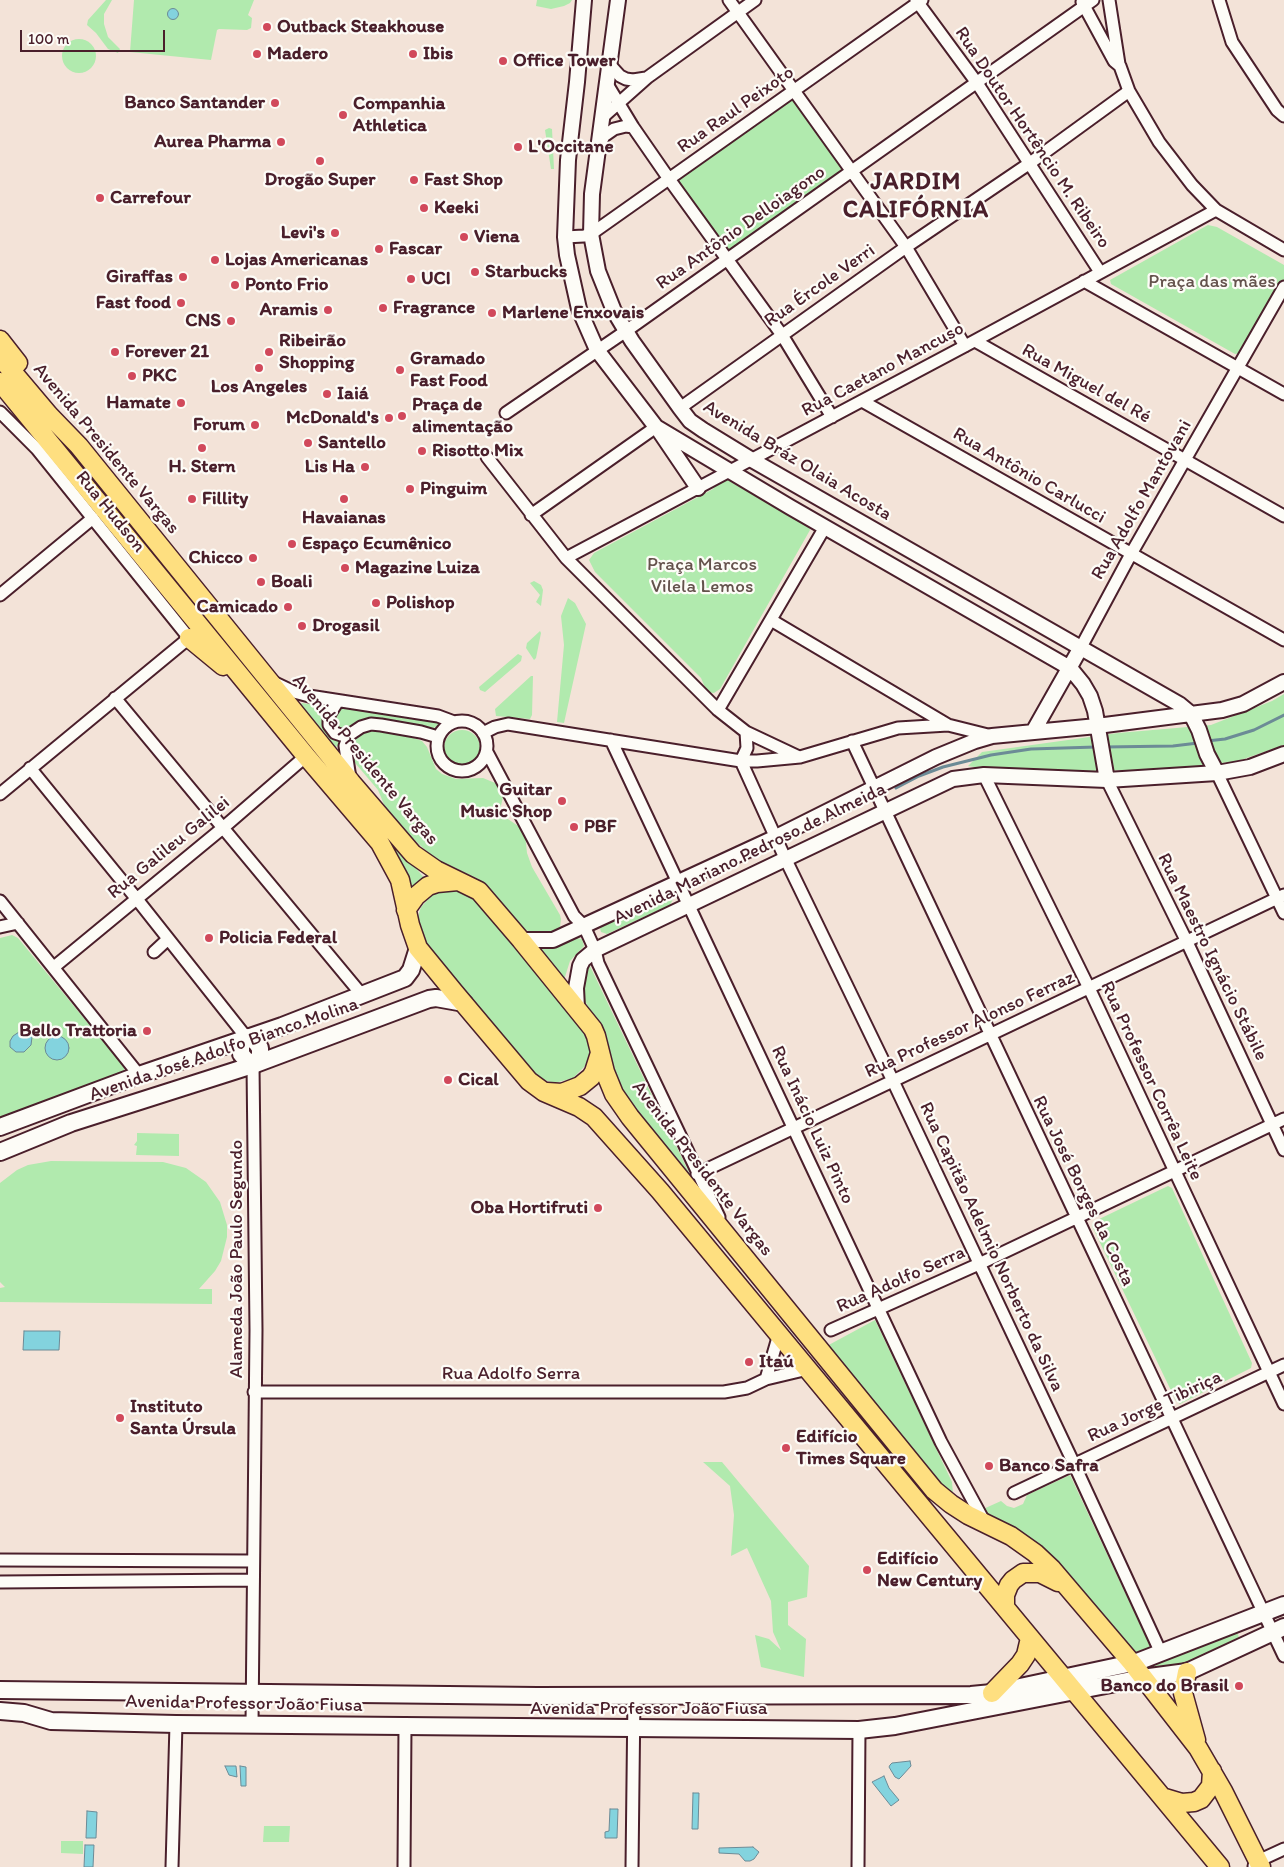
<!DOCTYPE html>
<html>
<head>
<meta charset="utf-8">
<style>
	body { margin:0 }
	#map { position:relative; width:1284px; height:1867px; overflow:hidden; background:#f3e3d8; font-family:Itim,sans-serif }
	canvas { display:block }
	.scale { position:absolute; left:20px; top:30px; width:145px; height:22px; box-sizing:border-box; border:2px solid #4a1f2b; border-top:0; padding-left:6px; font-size:15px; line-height:18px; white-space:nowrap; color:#4a1f2b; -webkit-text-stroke:4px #fdfcf7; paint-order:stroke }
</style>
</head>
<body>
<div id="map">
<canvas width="1284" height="1867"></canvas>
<div class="scale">100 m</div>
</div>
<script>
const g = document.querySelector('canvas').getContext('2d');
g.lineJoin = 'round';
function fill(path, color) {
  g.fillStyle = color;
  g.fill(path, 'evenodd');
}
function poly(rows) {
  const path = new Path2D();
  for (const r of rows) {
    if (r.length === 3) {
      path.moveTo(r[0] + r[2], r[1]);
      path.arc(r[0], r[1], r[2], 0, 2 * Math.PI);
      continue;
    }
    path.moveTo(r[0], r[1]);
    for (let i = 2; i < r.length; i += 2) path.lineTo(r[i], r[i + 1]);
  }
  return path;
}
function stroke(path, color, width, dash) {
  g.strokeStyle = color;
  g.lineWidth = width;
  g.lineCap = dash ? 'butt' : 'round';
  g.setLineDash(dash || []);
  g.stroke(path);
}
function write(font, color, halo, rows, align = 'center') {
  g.font = font + ' Itim,sans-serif';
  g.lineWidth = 4.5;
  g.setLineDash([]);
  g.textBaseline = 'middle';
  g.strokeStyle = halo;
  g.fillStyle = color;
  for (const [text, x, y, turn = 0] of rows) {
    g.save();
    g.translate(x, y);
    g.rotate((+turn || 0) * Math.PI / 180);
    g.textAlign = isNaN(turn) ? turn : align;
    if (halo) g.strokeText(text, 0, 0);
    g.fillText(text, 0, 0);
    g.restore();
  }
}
fill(poly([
	[106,0,112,0,104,14,104,24,108,37,120,49,118,53,108,49,96,33,87,25,88,20],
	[134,0,254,0,248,15,252,18,251,28,247,30,219,29,217,30,211,60,130,52],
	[537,0,572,0,570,3,564,6,551,9,536,6],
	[79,56,17],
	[794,91,851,172,727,260,669,179],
	[549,128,552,129,554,169,551,169,545,130],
	[1208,225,1217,227,1284,265,1284,280,1242,353,1235,354,1111,284,1110,280],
	[16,389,63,442,425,879,411,890],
	[726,479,734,484,807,523,810,530,720,689,714,693,707,692,701,678,595,572,589,560,594,553,713,489,719,481],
	[534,581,541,585,543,590,541,606,536,602,540,595,530,583],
	[568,598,575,603,586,624,564,723,557,722,564,645,561,616],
	[540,631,541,633,536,658,534,660,526,648,527,643],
	[518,654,522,656,521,661,485,692,480,690,479,687],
	[531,676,533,676,532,715,530,719,496,716,495,709],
	[1284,694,1284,745,1238,761,1189,767,1129,770,1011,773,968,766,982,752,1118,733,1211,725,1272,701],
	[302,703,324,706,326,709,324,722,326,732,332,739,337,738,340,742,339,746,334,747,299,705],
	[344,707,437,721,439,722,439,725,432,729,378,720,354,725,343,730,336,729,332,716,340,709],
	[373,728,406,735,422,741,427,747,436,769,442,774,456,779,483,778,500,785,503,797,500,810,505,817,521,828,525,834,527,853,532,867,560,915,561,919,560,927,548,934,534,933,521,928,478,879,434,858,411,837,385,807,378,790,350,757,351,744,356,736],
	[462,748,18],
	[457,888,479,898,583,1024,591,1047,590,1053,586,1065,573,1078,555,1083,537,1078,426,948,417,919,421,907,433,894,439,891],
	[667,893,671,895,673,899,670,905,607,934,601,932,600,928,601,924],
	[12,935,18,938,124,1067,124,1072,121,1075,0,1118,0,938],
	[576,938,582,939,584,946,570,961,564,980,537,949,558,945],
	[589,964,694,1183,626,1103,615,1081,598,1024,582,996,581,990,586,969],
	[137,1133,179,1134,179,1156,136,1155,137,1146,134,1145,137,1141],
	[51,1161,163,1162,186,1168,206,1182,220,1202,227,1225,227,1237,221,1261,215,1271,199,1289,212,1289,212,1304,0,1302,0,1288,5,1287,0,1282,0,1183,17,1170,28,1165],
	[1168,1186,1172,1188,1252,1363,1251,1368,1180,1404,1176,1401,1092,1226,1093,1222],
	[875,1320,952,1482,953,1494,927,1471,825,1347],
	[703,1462,722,1462,809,1566,807,1597,788,1602,788,1625,806,1639,804,1677,761,1667,755,1635,769,1639,781,1650,773,1632,771,1601,747,1548,731,1556,734,1515,730,1486],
	[1070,1475,1150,1646,1148,1656,1139,1657,1130,1652,1073,1584,1031,1539,1014,1529,994,1521,981,1510,1001,1501,1007,1506,1014,1508,1023,1504,1027,1495],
	[1236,1630,1239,1637,1203,1655,1196,1661,1143,1671,1139,1666],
	[264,1826,290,1826,289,1842,263,1842],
	[61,1841,83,1841,83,1854,61,1853]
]), '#b1eaae');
const water = poly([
	[173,14,5.5],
	[19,1032,27,1033,32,1037,31,1045,24,1052,16,1052,10,1047,10,1041,13,1036,19,1032],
	[57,1048,12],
	[24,1331,60,1331,59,1350,23,1350,24,1331],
	[910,1761,911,1766,901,1777,899,1779,895,1777,889,1767,890,1765,892,1763,910,1761],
	[225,1766,236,1766,237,1777,229,1775,225,1766],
	[240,1766,246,1767,246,1786,241,1786,240,1766],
	[884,1776,889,1788,899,1800,891,1806,872,1782,884,1776],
	[693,1793,699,1793,698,1829,692,1829,693,1793],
	[610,1809,618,1809,617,1838,605,1838,605,1832,609,1831,610,1809],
	[87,1811,97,1812,96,1838,86,1838,87,1811],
	[85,1845,94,1845,93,1867,84,1867,85,1845],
	[753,1847,759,1852,754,1859,750,1861,745,1861,739,1854,719,1853,719,1848,753,1847]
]);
fill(water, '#83d3de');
stroke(water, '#6c8b96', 1);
stroke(poly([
	[1207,741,1225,739,1254,730,1284,715],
	[1105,747,1173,746,1198,743],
	[896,788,919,776,943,767,991,755,1031,749,1096,747]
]), '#6c8b96', 3);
const minor = poly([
	[729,0,906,247,965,346],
	[916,0,977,83,1100,272],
	[1109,0,1119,64],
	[1219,0,1232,42,1277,110,1284,116],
	[1082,2,1114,61,1120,66,1129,91,1159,142,1192,185,1216,210,1284,250],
	[610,65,620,76,626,79,633,80,646,78],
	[607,84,633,127,669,179,782,335,832,417],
	[603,117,648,77,755,0],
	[599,146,604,136,614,129,626,126,633,127],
	[565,237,584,236,591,234,922,0],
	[1084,281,1284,394],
	[975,341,1284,516],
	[862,401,1284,640],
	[680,408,906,247,1030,163,1129,91],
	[0,412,37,449,189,638,0,794],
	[506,413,626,331,1093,0],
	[487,457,566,558,718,710,746,732,799,757],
	[531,515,656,427],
	[566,558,965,346,1216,210],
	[0,595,93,518],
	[771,620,948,725,992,736],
	[1080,649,1131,554,1284,287],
	[273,682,294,692,309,696,438,716,454,722],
	[115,698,362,995],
	[338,701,329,715,329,725,335,733,341,735,349,735],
	[718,710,825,527],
	[462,746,25],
	[746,732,747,748,741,761,785,858,893,1081,1074,1464,1161,1653],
	[483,733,495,727,508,724,741,761,757,761,800,757,898,728,948,725],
	[611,740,941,1442,985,1523],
	[852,741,1284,1656],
	[487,752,574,916,584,926,595,950,598,963,719,1217],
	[30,768,136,898,246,1037],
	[1217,773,1284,913],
	[984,775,1089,988,1284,1404],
	[350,778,345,746,349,735,361,727,371,724,381,725,421,732,438,737],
	[1107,780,1187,942,1284,1150],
	[0,901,139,1075],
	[0,927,18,923],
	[154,952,168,939],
	[54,967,224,827,306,756],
	[697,1174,1284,895],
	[831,1330,979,1264,1284,1119],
	[766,1379,779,1334],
	[254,1392,724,1392,747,1388,766,1379,808,1369],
	[1014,1493,1284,1365],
	[0,1560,253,1561],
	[0,1582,253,1580],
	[252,1724,256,1330,253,1065],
	[1254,1866,1258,1861,1284,1849],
	[172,1867,176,1724],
	[404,1867,405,1726],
	[632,1867,634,1695],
	[858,1867,859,1730]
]);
const tertiary = poly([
	[584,0,577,82,568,160,565,237,567,255,579,309,597,350,656,427,790,507,1070,668,1083,684,1090,696,1095,711,1107,780],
	[618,0,592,194,591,234,598,271,614,311,632,341,680,408,690,421,703,430,752,460,1179,704,1191,714,1199,730,1207,754,1217,773],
	[660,432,698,488],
	[1033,732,1080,649],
	[521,940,553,940,776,837,936,757,975,741,992,736,1097,726,1222,710,1243,704,1284,682],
	[577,1008,576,988,580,966,583,960,595,950,953,779,984,775,1107,780,1217,773,1250,767,1284,754]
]);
const secondary = poly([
	[246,1037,255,1041,260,1048,260,1056,253,1065,246,1060,241,1054,241,1046,246,1037],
	[0,1127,139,1075,282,1026,405,978,411,970,418,948],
	[0,1152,71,1123,253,1065,429,999,436,998,464,1003],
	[0,1690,537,1696,971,1695,992,1693,1137,1662,1284,1605],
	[0,1711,24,1713,51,1721,176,1724,859,1730,895,1726,1142,1678,1187,1672,1284,1627]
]);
const primary = poly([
	[0,340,18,363],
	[0,357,49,415,79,446,351,782,413,854,436,870,479,891,521,940,593,1029,596,1036,605,1072,614,1094,630,1117,934,1490,951,1504,968,1515,1011,1536,1035,1553,1052,1569,1132,1663,1198,1748,1223,1791,1261,1867],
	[0,382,306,756,380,843,400,880,410,925,418,948,454,992,529,1081,544,1092,579,1107,594,1117,660,1191,1220,1867],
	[189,638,223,666],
	[406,910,416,896,428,886,437,883,458,881],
	[547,1092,562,1093,580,1086,591,1077,594,1072,600,1053],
	[1005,1607,1005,1595,1009,1585,1013,1580,1023,1573,1040,1573,1058,1582],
	[1187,1672,1183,1693,1196,1740],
	[992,1693,1020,1664,1026,1655,1030,1638],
	[1162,1797,1182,1803,1194,1802,1201,1799,1211,1786,1212,1771]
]);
stroke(minor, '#4a1f2b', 15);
stroke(tertiary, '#4a1f2b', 18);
stroke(secondary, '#4a1f2b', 20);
stroke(primary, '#4a1f2b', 21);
stroke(minor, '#fdfcf7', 11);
stroke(tertiary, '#fdfcf7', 14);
stroke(secondary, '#fdfcf7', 16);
stroke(primary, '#fedf80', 18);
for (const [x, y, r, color] of [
	[267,27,5,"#d1495b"],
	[257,54,5,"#d1495b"],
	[413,54,5,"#d1495b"],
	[503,61,5,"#d1495b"],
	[275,103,5,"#d1495b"],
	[343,115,5,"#d1495b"],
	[281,142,5,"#d1495b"],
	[518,147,5,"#d1495b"],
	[320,161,5,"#d1495b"],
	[414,180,5,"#d1495b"],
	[100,198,5,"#d1495b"],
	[424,208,5,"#d1495b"],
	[335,233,5,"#d1495b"],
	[464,237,5,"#d1495b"],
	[379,249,5,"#d1495b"],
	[215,260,5,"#d1495b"],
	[475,272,5,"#d1495b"],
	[183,277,5,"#d1495b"],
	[411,279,5,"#d1495b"],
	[235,285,5,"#d1495b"],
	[181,303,5,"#d1495b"],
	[383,308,5,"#d1495b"],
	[328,310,5,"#d1495b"],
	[492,313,5,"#d1495b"],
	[231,321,5,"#d1495b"],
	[115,352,5,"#d1495b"],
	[269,352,5,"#d1495b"],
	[259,368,5,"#d1495b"],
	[400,370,5,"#d1495b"],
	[132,376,5,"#d1495b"],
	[327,394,5,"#d1495b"],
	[181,403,5,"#d1495b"],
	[402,416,5,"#d1495b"],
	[389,418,5,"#d1495b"],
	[255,425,5,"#d1495b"],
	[308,443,5,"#d1495b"],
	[202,448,5,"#d1495b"],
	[422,451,5,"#d1495b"],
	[365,467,5,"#d1495b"],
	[410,489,5,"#d1495b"],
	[192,499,5,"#d1495b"],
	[344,499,5,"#d1495b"],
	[292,544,5,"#d1495b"],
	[253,558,5,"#d1495b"],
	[345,568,5,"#d1495b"],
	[261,582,5,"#d1495b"],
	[376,603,5,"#d1495b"],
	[288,607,5,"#d1495b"],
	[302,626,5,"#d1495b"],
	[562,801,5,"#d1495b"],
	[574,827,5,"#d1495b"],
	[209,938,5,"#d1495b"],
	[147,1031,5,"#d1495b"],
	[448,1080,5,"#d1495b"],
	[598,1208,5,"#d1495b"],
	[749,1362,5,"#d1495b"],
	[120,1418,5,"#d1495b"],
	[786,1448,5,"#d1495b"],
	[989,1466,5,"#d1495b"],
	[867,1570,5,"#d1495b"],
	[1239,1686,5,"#d1495b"]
]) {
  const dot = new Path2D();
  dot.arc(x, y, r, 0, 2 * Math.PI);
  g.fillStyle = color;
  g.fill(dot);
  stroke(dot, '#fdfcf7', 2);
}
write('bold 19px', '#4a1f2b', '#fdfcf7', [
	["Outback Steakhouse",277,27],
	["Madero",267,54],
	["Ibis",423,54],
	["Office Tower",513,61],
	["Banco Santander",265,103,"right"],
	["Companhia",353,104],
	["Athletica",353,126],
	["Aurea Pharma",271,142,"right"],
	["L'Occitane",528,147],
	["Drogão Super",320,180,"center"],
	["Fast Shop",424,180],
	["Carrefour",110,198],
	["Keeki",434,208],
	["Levi's",325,233,"right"],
	["Viena",474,237],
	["Fascar",389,249],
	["Lojas Americanas",225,260],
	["Starbucks",485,272],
	["Giraffas",173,277,"right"],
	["UCI",421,279],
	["Ponto Frio",245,285],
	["Fast food",171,303,"right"],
	["Fragrance",393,308],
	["Aramis",318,310,"right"],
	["Marlene Enxovais",502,313],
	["CNS",221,321,"right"],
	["Ribeirão",279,341],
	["Shopping",279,363],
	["Forever 21",125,352],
	["Gramado",410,359],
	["Fast Food",410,381],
	["PKC",142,376],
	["Los Angeles",259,387,"center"],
	["Iaiá",337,394],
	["Hamate",171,403,"right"],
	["Praça de",412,405],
	["alimentação",412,427],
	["McDonald's",379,418,"right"],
	["Forum",245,425,"right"],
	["Santello",318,443],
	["Risotto Mix",432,451],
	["H. Stern",202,467,"center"],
	["Lis Ha",355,467,"right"],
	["Pinguim",420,489],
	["Fillity",202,499],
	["Havaianas",344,518,"center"],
	["Espaço Ecumênico",302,544],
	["Chicco",243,558,"right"],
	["Magazine Luiza",355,568],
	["Boali",271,582],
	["Polishop",386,603],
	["Camicado",278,607,"right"],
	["Drogasil",312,626],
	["Guitar",552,790,"right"],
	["Music Shop",552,812,"right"],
	["PBF",584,827],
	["Policia Federal",219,938],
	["Bello Trattoria",137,1031,"right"],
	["Cical",458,1080],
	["Oba Hortifruti",588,1208,"right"],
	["Itaú",759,1362],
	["Instituto",130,1407],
	["Santa Úrsula",130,1429],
	["Edifício",796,1437],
	["Times Square",796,1459],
	["Banco Safra",999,1466],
	["Edifício",877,1559],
	["New Century",877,1581],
	["Banco do Brasil",1229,1686,"right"]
], 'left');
write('19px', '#4a1f2b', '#fdfcf7', [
	["Rua Raul Peixoto",736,110,-35],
	["Rua Doutor Hortêncio M. Ribeiro",1032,138,56],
	["Rua Antônio Delloiagono",741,228,-35],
	["Rua Ércole Verri",820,286,-35],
	["Rua Caetano Mancuso",883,370,-28],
	["Rua Miguel del Ré",1086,384,29],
	["Avenida Presidente Vargas",106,449,50],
	["Avenida Bráz Olaia Acosta",797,461,31],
	["Rua Antônio Carlucci",1029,476,30],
	["Rua Adolfo Mantovani",1142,500,-60],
	["Rua Hudson",110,512,51],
	["Avenida Presidente Vargas",365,760,50],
	["Rua Galileu Galilei",169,848,-39],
	["Avenida Mariano Pedroso de Almeida",750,854,-26],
	["Rua Maestro Ignácio Stábile",1212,957,64],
	["Rua Professor Alonso Ferraz",970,1025,-25],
	["Avenida José Adolfo Bianco Molina",224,1050,-19],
	["Rua Professor Corrêa Leite",1151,1081,65],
	["Rua Inácio Luiz Pinto",812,1125,65],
	["Avenida Presidente Vargas",702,1169,52],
	["Rua José Borges da Costa",1083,1191,64],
	["Rua Capitão Adelmio Norberto da Silva",991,1247,65],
	["Alameda João Paulo Segundo",237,1259,-90],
	["Rua Adolfo Serra",901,1280,-24],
	["Rua Adolfo Serra",511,1374],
	["Rua Jorge Tibiriça",1155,1407,-25],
	["Avenida Professor João Fiusa",244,1704,1],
	["Avenida Professor João Fiusa",649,1709]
]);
write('19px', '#64524c', '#fdfcf7', [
	["Praça das mães",1212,282],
	["Praça Marcos",702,565],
	["Vilela Lemos",702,587]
]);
g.letterSpacing = '1px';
write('bold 24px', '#4a1f2b', '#fdfcf7', [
	["JARDIM",916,183],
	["CALIFÓRNIA",916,211]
]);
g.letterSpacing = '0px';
</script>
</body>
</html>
